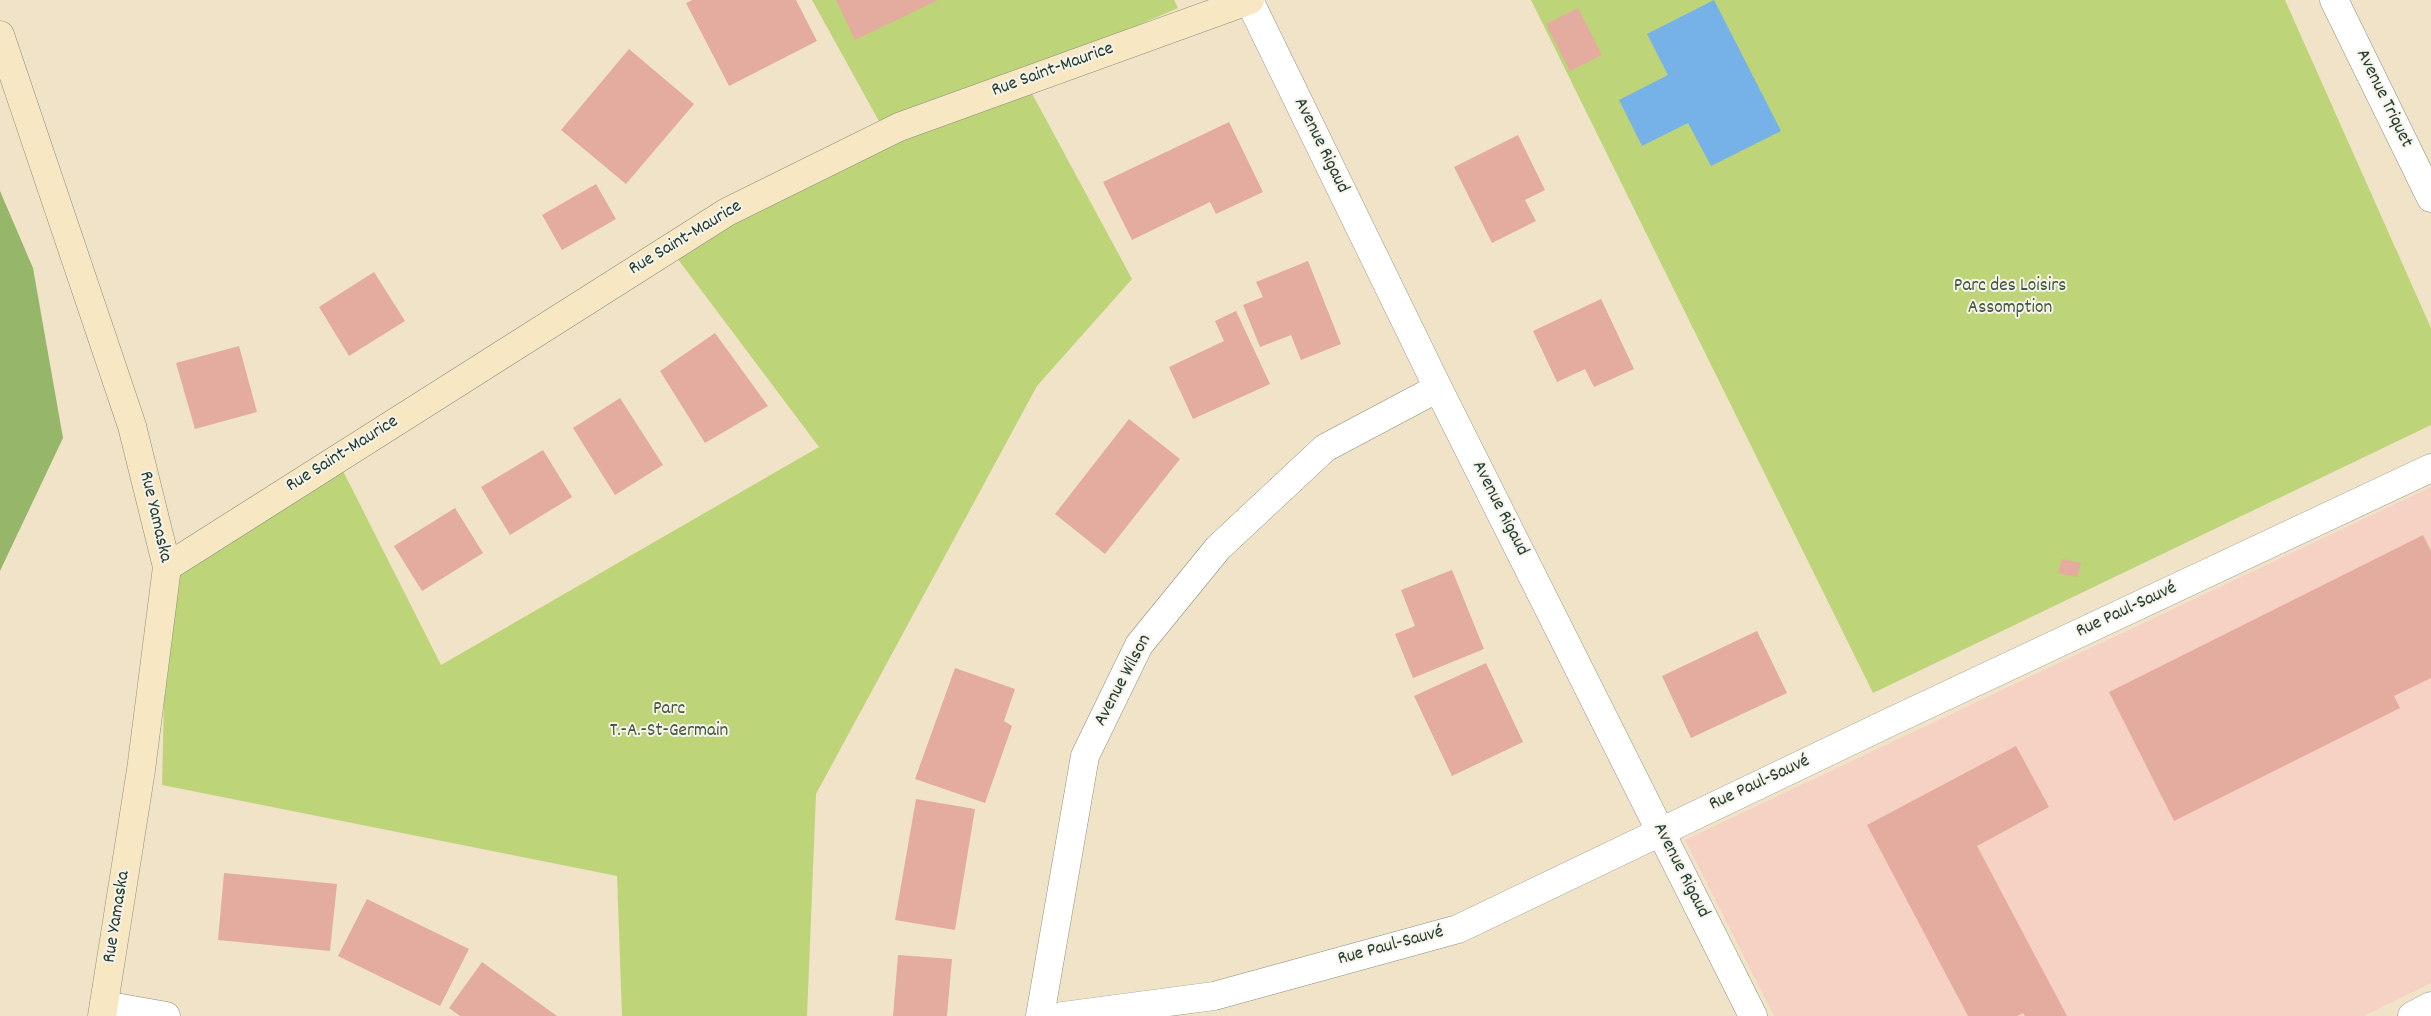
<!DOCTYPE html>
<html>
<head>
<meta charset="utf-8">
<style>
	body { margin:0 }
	canvas { display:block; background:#f1e3c7 }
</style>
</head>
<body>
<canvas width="2431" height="1016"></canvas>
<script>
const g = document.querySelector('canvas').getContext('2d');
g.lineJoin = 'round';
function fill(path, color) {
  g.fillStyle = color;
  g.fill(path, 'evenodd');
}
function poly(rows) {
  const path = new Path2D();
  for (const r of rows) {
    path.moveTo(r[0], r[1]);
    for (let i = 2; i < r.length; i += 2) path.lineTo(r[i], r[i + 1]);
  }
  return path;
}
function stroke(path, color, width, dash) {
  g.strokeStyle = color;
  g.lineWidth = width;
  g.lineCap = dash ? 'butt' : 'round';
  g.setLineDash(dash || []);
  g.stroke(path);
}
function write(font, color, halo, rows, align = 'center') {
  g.font = font + ' Dekko,sans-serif';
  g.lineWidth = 4;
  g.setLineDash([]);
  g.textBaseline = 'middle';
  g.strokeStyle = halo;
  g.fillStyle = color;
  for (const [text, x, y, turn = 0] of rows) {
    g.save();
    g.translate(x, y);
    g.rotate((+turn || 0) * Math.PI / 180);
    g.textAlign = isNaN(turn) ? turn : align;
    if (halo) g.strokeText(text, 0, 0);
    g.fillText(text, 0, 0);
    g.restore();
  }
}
fill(poly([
	[2431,487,2431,983,2364,1016,1774,1016,1685,840]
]), '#f6d2c5');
fill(poly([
	[812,0,1174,0,1178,8,1022,75,1132,279,1037,386,816,794,807,1016,622,1016,617,876,162,785,167,567,337,459,441,665,819,447,674,254,890,141],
	[1531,0,2285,0,2431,328,2431,425,1873,693]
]), '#bdd479');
fill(poly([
	[0,191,33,268,63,438,0,571]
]), '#96b669');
fill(poly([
	[1714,0,1781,131,1711,166,1688,123,1642,146,1619,100,1668,75,1647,34]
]), '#76b1e7');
fill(poly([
	[692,0,796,0,817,41,729,86,686,3],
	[836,0,938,0,855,40],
	[1578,8,1602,55,1570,71,1546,24],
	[629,49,694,104,626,184,561,130],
	[1229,122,1263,192,1216,214,1210,202,1132,240,1103,182],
	[1518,135,1545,190,1525,200,1536,221,1492,243,1454,167],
	[596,184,616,219,562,250,542,215],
	[1308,261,1341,344,1301,360,1291,335,1260,347,1243,305,1263,297,1256,282],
	[374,272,405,321,349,356,319,307],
	[1601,299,1634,369,1594,387,1585,369,1557,382,1533,331],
	[1236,311,1270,384,1193,419,1169,367,1224,341,1215,321],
	[715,333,768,406,705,443,660,371],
	[239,346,257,412,195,429,176,363],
	[620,398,663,465,615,495,573,428],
	[1129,419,1180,459,1105,554,1055,514],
	[543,450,572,497,510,535,481,487],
	[455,508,483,553,422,591,394,546],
	[2423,535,2431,551,2431,678,2394,696,2400,708,2174,821,2109,692],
	[2062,559,2081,563,2077,577,2058,573],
	[1452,570,1484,649,1413,678,1395,634,1415,626,1401,590],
	[1757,631,1787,693,1691,738,1662,676],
	[1486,663,1523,742,1452,776,1414,696],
	[955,668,1015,689,1004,721,1012,726,985,803,915,779],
	[2016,746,2049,807,1977,846,2067,1016,2025,1016,2023,1013,2017,1016,1968,1016,1867,825],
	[916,799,975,809,955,930,895,920],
	[224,873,337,884,330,951,218,940],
	[367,899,469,949,440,1006,338,956],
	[898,955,952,959,947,1016,893,1016],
	[482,962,557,1016,460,1016,449,1008]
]), '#e4ac9f');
const street = poly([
	[1249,0,1438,388,1753,1016],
	[2334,0,2431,198],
	[104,1005,166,1016],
	[1040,1016,1085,756,1139,645,1218,548,1325,448,1438,388],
	[1063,1016,1214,996,1458,929,1886,724,2431,468],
	[2412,1016,2431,1006]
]);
const secondary = poly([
	[0,35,132,426,167,567,141,770,102,1016],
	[167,567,727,212,899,127,1250,0]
]);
stroke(street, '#88907e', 29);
stroke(secondary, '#88907e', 29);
stroke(street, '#fff', 28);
stroke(secondary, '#f7e8c3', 28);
write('19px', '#1f3d34', '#f7f3e8', [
	["Rue Saint-Maurice",1053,71,-20],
	["Avenue Triquet",2383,99,64],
	["Avenue Rigaud",1320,146,64],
	["Rue Saint-Maurice",686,239,-31],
	["Rue Saint-Maurice",343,455,-32],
	["Avenue Rigaud",1499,509,63],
	["Rue Yamaska",154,517,77],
	["Rue Paul-Sauvé",2127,611,-25],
	["Avenue Wilson",1124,681,-62],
	["Rue Paul-Sauvé",1760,784,-25],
	["Avenue Rigaud",1680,871,63],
	["Rue Yamaska",118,917,-81],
	["Rue Paul-Sauvé",1391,947,-15]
]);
write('19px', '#3f5b42', '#f7f3e8', [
	["Parc des Loisirs",2010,287],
	["Assomption",2010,309],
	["Parc",669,710],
	["T.-A.-St-Germain",669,732]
]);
</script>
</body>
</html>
